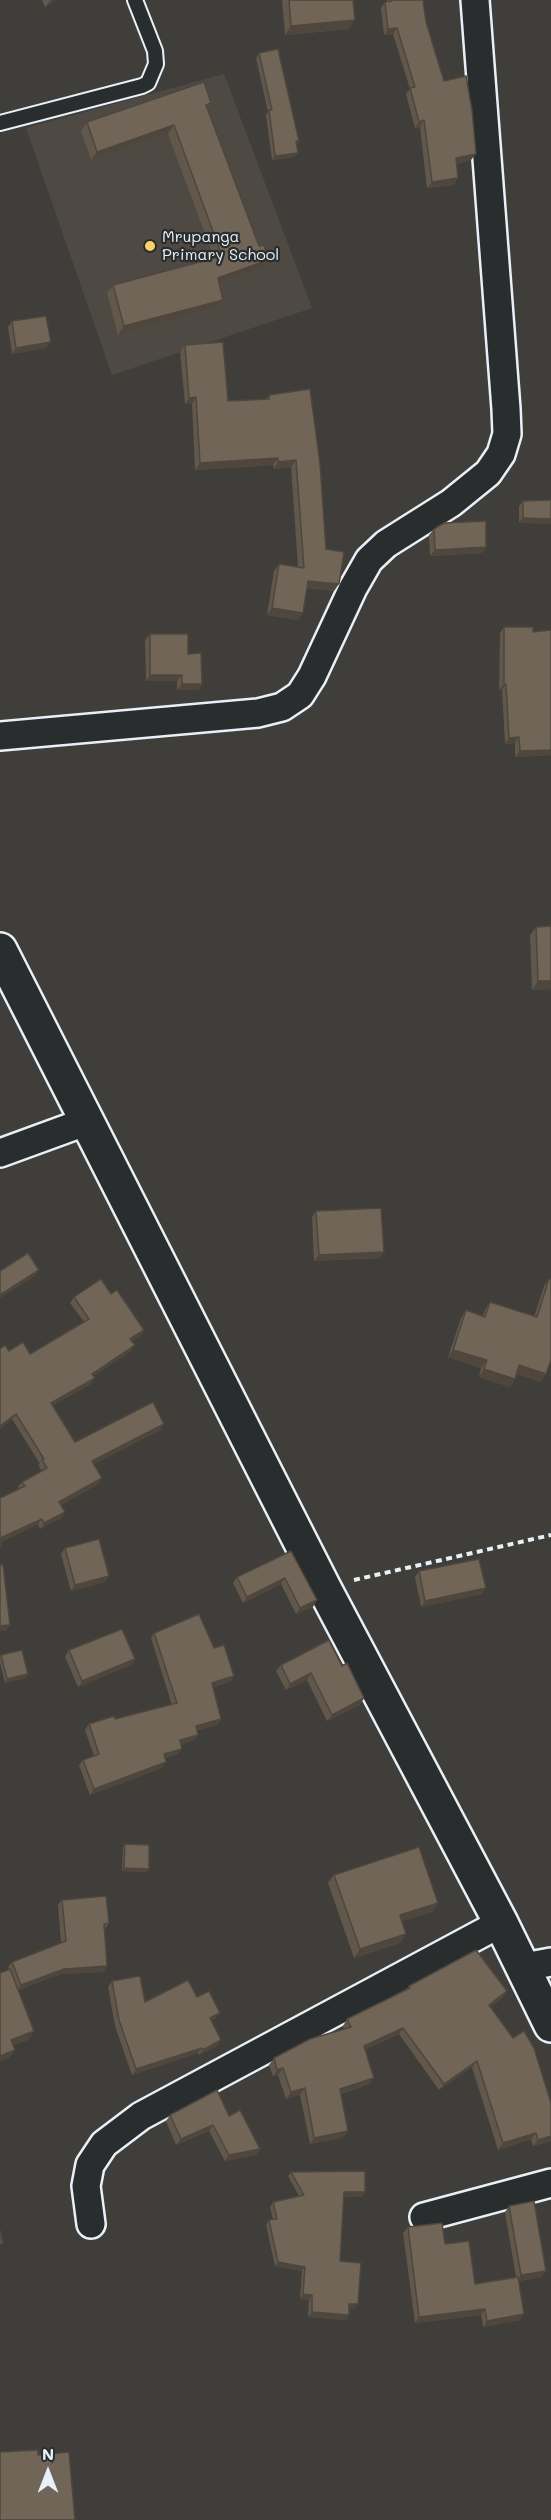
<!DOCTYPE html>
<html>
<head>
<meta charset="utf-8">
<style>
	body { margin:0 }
	#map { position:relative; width:551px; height:2520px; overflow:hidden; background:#3f3e3a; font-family:Mali,sans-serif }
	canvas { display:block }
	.north { position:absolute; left:18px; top:2442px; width:60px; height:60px; -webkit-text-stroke:4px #2a2d2e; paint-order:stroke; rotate:0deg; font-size:16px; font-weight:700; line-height:24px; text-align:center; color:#e8f1f8 }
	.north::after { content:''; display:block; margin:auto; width:21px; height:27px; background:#e8f1f8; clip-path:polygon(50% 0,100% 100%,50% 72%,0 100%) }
</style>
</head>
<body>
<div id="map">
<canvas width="551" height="2520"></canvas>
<div class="north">N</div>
</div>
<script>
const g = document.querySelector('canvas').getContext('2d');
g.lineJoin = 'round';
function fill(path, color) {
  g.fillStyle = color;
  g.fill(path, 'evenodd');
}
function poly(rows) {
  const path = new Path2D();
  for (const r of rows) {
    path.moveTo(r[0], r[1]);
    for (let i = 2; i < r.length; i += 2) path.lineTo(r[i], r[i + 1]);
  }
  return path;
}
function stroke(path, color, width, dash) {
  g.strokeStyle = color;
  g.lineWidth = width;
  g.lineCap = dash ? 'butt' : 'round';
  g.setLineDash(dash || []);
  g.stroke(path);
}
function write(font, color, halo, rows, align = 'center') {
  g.font = font + ' Mali,sans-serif';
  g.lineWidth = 4.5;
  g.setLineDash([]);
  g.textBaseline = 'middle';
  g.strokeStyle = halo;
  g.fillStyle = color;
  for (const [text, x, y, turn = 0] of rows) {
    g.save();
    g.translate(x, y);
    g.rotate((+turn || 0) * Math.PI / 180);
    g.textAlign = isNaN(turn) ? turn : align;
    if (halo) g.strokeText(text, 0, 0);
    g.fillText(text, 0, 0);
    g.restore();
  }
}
fill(poly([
	[224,74,312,308,112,375,26,128]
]), '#4e4a43');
const service = poly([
	[0,123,142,86,148,83,156,64,155,51,135,0]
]);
const minor = poly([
	[0,736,258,713,282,707,300,695,312,676,353,588,369,560,386,544,451,503,488,473,501,454,507,434,506,409,475,0],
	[0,1153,85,1122],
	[524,1967,551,1962],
	[424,2217,551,2183],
	[91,2224,86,2186,90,2165,104,2144,141,2116,501,1923]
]);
const tertiary = poly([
	[0,950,324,1588,501,1923,551,2025]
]);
stroke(service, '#e8f1f8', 18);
stroke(minor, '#e8f1f8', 32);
stroke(tertiary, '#e8f1f8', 38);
stroke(poly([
	[354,1580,551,1535]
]), '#e8f1f8', 4, [6, 4.5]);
stroke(service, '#2a2d2e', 14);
stroke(minor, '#2a2d2e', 27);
stroke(tertiary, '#2a2d2e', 33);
fill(poly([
	[42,0,56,0,45,7],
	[282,0,353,0,349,29,285,35],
	[387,0,423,0,426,22,444,81,471,160,456,164,454,185,427,188,420,127,415,128,406,94,410,89,393,34,384,35,381,8,385,2,387,2],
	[259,53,299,141,297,144,295,157,272,160,266,115,268,112,256,58],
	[211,103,207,108,259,246,268,260,262,268,219,284,217,308,118,335,107,293,113,285,214,258,168,134,91,160,81,131,87,122],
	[12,321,46,348,12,354,8,327],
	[185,345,228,401,266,399,269,395,310,389,326,549,334,591,307,588,298,620,267,615,274,571,279,564,298,567,291,467,274,469,273,465,195,470,192,404,185,404,180,352],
	[551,500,519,523,519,506,523,501],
	[434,529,486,547,482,553,430,556,429,535],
	[504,627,533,632,551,630,551,755,515,757,515,743,505,744,502,690,499,690,500,633],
	[150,634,188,654,202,684,198,690,177,690,177,681,146,681,145,640],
	[551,926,551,989,532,990,530,935,536,927],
	[316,1211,384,1252,380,1258,314,1261,312,1217],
	[549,1279,546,1374,541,1382,517,1374,515,1379,510,1387,479,1377,481,1368,448,1357,461,1318,466,1310,483,1316,485,1310,490,1302,534,1317,544,1286],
	[111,1294,144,1330,140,1336,132,1341,131,1351,93,1376,91,1384,53,1405,75,1442,164,1424,160,1430,94,1464,98,1484,61,1505,65,1512,61,1518,40,1529,38,1524,1,1542,1,1546,0,1548,0,1498,19,1489,18,1487,22,1482,42,1471,38,1465,40,1464,12,1419,0,1429,0,1349,30,1354,84,1322,70,1303,74,1297],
	[65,1548,105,1582,71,1591,61,1554],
	[291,1551,313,1607,296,1614,281,1584,243,1603,233,1583,237,1577],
	[419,1571,482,1594,421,1607,415,1577],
	[154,1633,214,1648,234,1676,230,1682,213,1687,221,1719,217,1725,197,1730,198,1735,194,1740,181,1744,178,1754,165,1758,162,1768,90,1795,79,1765,83,1760,94,1756,85,1730,89,1724,115,1719,172,1705,151,1638],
	[329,1640,360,1705,327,1721,307,1680,286,1690,276,1671,281,1665],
	[69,1650,135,1659,131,1665,78,1687,65,1657],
	[1,1655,26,1678,5,1683,0,1662,0,1657],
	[125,1844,149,1869,146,1872,122,1871,123,1847],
	[334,1875,438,1903,432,1912,402,1921,406,1934,400,1943,354,1958,328,1883],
	[62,1900,109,1923,105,1929,107,1966,103,1972,61,1974,18,1990,34,2031,28,2040,13,2045,15,2050,9,2058,9,1970,8,1967,12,1962,61,1943,58,1905],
	[112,1981,145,2002,197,1997,216,2018,211,2021,221,2040,217,2046,199,2055,198,2053,132,2075,115,2026,108,1987],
	[409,1986,507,1991,502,1998,490,2007,551,2103,551,2141,533,2146,531,2139,498,2150,472,2067,439,2090,399,2034,365,2050,374,2078,369,2084,341,2094,343,2138,310,2144,300,2095,286,2099,278,2075,273,2076,269,2065,274,2058,344,2029,343,2026,347,2019,407,1990],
	[170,2115,229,2116,260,2149,256,2155,225,2161,209,2131,176,2145,166,2121],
	[291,2172,365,2192,362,2197,343,2197,340,2261,355,2309,349,2309,349,2315,346,2320,308,2317,309,2300,300,2299,302,2271,275,2266,266,2225,269,2220,273,2220,270,2207,273,2202,299,2196,288,2176],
	[509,2206,546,2271,541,2277,519,2281,520,2320,483,2327,481,2315,415,2323,403,2233,408,2227,445,2244,475,2284,516,2277,505,2212]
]), '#61574b');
fill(poly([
	[51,0,56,0,45,7,49,2],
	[355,20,349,29,285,35,291,26],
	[397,28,393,34,384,35,388,29],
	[424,120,420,127,415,128,419,122],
	[174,125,168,134,91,160,97,152],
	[298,153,295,157,272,160,275,156],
	[476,154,471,160,451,165,456,158],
	[458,178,454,185,427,188,432,182],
	[268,260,262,268,212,286,218,278],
	[223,300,217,308,118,335,124,326],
	[51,342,46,348,12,354,16,348],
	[196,397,192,404,185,404,189,398],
	[278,458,273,465,195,470,200,463],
	[296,460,291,467,274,469,278,462],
	[523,518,551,519,551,524,519,523],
	[486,547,482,553,430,556,435,550],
	[308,581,339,584,334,591,303,587],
	[272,608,303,613,298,620,267,615],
	[150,675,182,675,177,681,146,681],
	[182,684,202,684,198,690,177,690],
	[504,684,506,684,502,690,499,690],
	[519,737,515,743,505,744,509,738],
	[551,750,551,755,515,757,520,751],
	[538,981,551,981,551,989,532,990],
	[384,1252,380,1258,314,1261,319,1255],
	[39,1270,35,1276,0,1298,0,1295],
	[144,1330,140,1336,126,1344,130,1339],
	[135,1345,131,1351,88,1380,92,1374],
	[453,1350,487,1360,481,1368,448,1357],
	[519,1365,546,1374,541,1382,514,1373],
	[484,1369,515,1379,510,1387,479,1377],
	[95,1378,91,1384,47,1408,51,1403],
	[16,1414,12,1419,0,1429,0,1426],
	[164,1424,160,1430,88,1467,92,1461],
	[102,1478,98,1484,55,1508,59,1502],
	[65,1512,61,1518,40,1529,44,1523],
	[42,1519,38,1524,0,1542,0,1538],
	[109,1576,105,1582,71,1591,75,1585],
	[285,1578,281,1584,243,1603,247,1597],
	[486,1588,482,1594,421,1607,425,1601],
	[317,1600,313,1607,296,1614,300,1608],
	[10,1625,6,1631,0,1631,0,1626],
	[135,1659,131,1665,78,1687,82,1681],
	[311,1673,307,1680,286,1690,290,1684],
	[28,1674,26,1678,5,1683,7,1679],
	[234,1676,230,1682,208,1689,212,1683],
	[364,1698,360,1705,327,1721,332,1715],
	[221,1719,217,1725,192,1731,196,1726],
	[198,1735,194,1740,176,1745,180,1740],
	[182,1749,178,1754,160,1759,164,1754],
	[166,1762,162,1768,90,1795,94,1789],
	[124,1868,149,1869,146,1872,122,1871],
	[438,1903,432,1912,394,1924,400,1915],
	[406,1934,400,1943,354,1958,360,1949],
	[107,1966,103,1972,61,1974,17,1990,21,1985,64,1969],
	[507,1991,502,1998,484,2011,489,2005],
	[220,2013,216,2018,206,2024,210,2018],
	[403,2028,399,2034,359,2053,364,2046],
	[34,2031,28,2040,5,2048,11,2040],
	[221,2040,217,2046,199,2055,203,2050],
	[202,2048,198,2053,132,2075,136,2069],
	[15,2050,9,2058,0,2062,0,2056],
	[477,2061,472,2067,439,2090,444,2084],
	[283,2068,278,2075,273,2076,277,2070],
	[374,2078,369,2084,335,2095,340,2089],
	[305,2088,300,2095,286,2099,291,2092],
	[213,2125,209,2131,176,2145,181,2139],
	[348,2131,343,2138,310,2144,314,2138],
	[536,2133,531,2139,498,2150,503,2143],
	[551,2136,551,2141,533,2146,538,2140],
	[260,2149,256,2155,225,2161,229,2155],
	[344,2192,365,2192,362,2197,340,2197],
	[278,2262,305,2267,302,2271,275,2266],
	[546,2271,541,2277,517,2281,521,2275],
	[303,2294,312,2295,309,2300,300,2299],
	[349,2304,358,2304,355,2309,346,2309],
	[485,2309,481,2315,415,2323,419,2317],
	[312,2312,349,2315,346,2320,308,2317],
	[524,2314,520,2320,483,2327,487,2321]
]), '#4f473d');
const building = poly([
	[289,0,353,0,355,20,291,26,289,0],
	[392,0,423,0,426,22,444,81,466,76,472,110,476,154,456,158,458,178,432,182,424,120,419,122,410,88,415,87,397,28,388,29,385,2,392,1,392,0],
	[278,49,299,141,296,141,298,153,275,156,269,110,272,110,259,53,278,49],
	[204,82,211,103,206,105,259,246,264,245,268,260,218,278,223,300,124,326,113,285,222,256,174,125,97,152,87,122,204,82],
	[46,316,51,342,16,348,12,321,46,316],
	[223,342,228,401,269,399,269,395,310,389,320,464,326,549,344,552,339,584,308,581,303,613,272,608,279,564,304,568,296,460,278,462,278,458,200,463,196,397,189,398,185,345,223,342],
	[551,500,551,519,523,518,523,501,551,500],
	[486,521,486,547,435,550,434,529,444,523,486,521],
	[504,627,533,627,533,632,551,630,551,750,520,751,519,737,509,738,506,684,504,684,504,627],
	[150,634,188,634,188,654,201,653,202,684,182,684,182,675,150,675,150,634],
	[551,926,551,981,538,981,536,927,551,926],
	[381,1208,384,1252,319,1255,316,1211,381,1208],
	[28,1253,39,1270,0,1295,0,1271,28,1253],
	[101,1279,111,1294,117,1290,144,1330,130,1339,135,1345,92,1374,95,1378,51,1403,75,1442,153,1402,164,1424,92,1461,102,1478,59,1502,65,1512,44,1523,42,1519,0,1538,1,1546,0,1547,0,1498,25,1486,22,1482,47,1468,42,1460,44,1459,16,1414,0,1426,0,1349,5,1345,9,1351,23,1342,30,1354,89,1319,74,1297,101,1279],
	[549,1279,551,1279,551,1360,546,1374,519,1365,515,1379,484,1369,487,1360,453,1350,466,1310,485,1317,490,1302,537,1317,549,1279],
	[99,1539,109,1576,75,1585,65,1548,99,1539],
	[291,1551,317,1600,300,1608,285,1578,247,1597,237,1577,291,1551],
	[479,1559,486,1588,425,1601,419,1571,479,1559],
	[3,1564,10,1625,0,1626,0,1565,3,1564],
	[199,1614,214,1648,224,1645,234,1676,212,1683,221,1719,196,1726,198,1735,180,1740,182,1749,164,1754,166,1762,94,1789,83,1760,99,1754,89,1724,114,1716,115,1719,177,1703,154,1633,199,1614],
	[122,1629,135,1659,82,1681,69,1650,122,1629],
	[329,1640,342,1666,347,1663,364,1698,332,1715,311,1673,290,1684,281,1665,329,1640],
	[22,1650,28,1674,7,1679,1,1655,22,1650],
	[125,1844,149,1845,149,1869,124,1868,125,1844],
	[419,1847,438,1903,400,1915,406,1934,360,1949,334,1875,419,1847],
	[106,1896,109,1923,104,1924,107,1966,64,1969,21,1985,12,1962,66,1941,62,1900,106,1896],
	[476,1950,507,1991,489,2005,513,2038,524,2031,534,2048,551,2103,551,2136,538,2140,536,2133,503,2143,477,2061,444,2084,403,2028,364,2046,374,2078,340,2089,348,2131,314,2138,305,2088,291,2092,283,2068,277,2070,274,2058,310,2039,351,2027,347,2019,410,1988,409,1986,476,1950],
	[10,1969,34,2031,11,2040,15,2050,0,2056,0,1973,10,1969],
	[140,1976,145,2002,188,1980,197,1997,209,1991,220,2013,210,2018,221,2040,203,2050,202,2048,136,2069,119,2020,112,1981,140,1976],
	[217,2090,229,2116,240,2110,260,2149,229,2155,213,2125,181,2139,170,2115,217,2090],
	[365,2171,365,2192,344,2192,340,2261,361,2263,358,2304,349,2304,349,2315,312,2312,312,2295,303,2294,305,2267,278,2262,269,2220,277,2219,273,2202,304,2195,291,2172,365,2171],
	[534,2201,546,2271,521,2275,509,2206,534,2201],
	[442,2223,445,2244,469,2241,475,2284,518,2277,524,2314,487,2321,485,2309,419,2317,408,2227,442,2223],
	[0,2230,3,2243,0,2244,0,2230],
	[38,2450,38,2455,69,2452,75,2520,0,2520,0,2452,38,2450]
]);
fill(building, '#716557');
stroke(building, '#4f473d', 1.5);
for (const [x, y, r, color] of [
	[150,246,6,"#ffd166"]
]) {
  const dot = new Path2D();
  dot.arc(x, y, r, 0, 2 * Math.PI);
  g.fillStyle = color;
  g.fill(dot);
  stroke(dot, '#2a2d2e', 2);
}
write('16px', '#e8f1f8', '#2a2d2e', [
	["Mrupanga",162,237],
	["Primary School",162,255]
], 'left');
</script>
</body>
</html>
